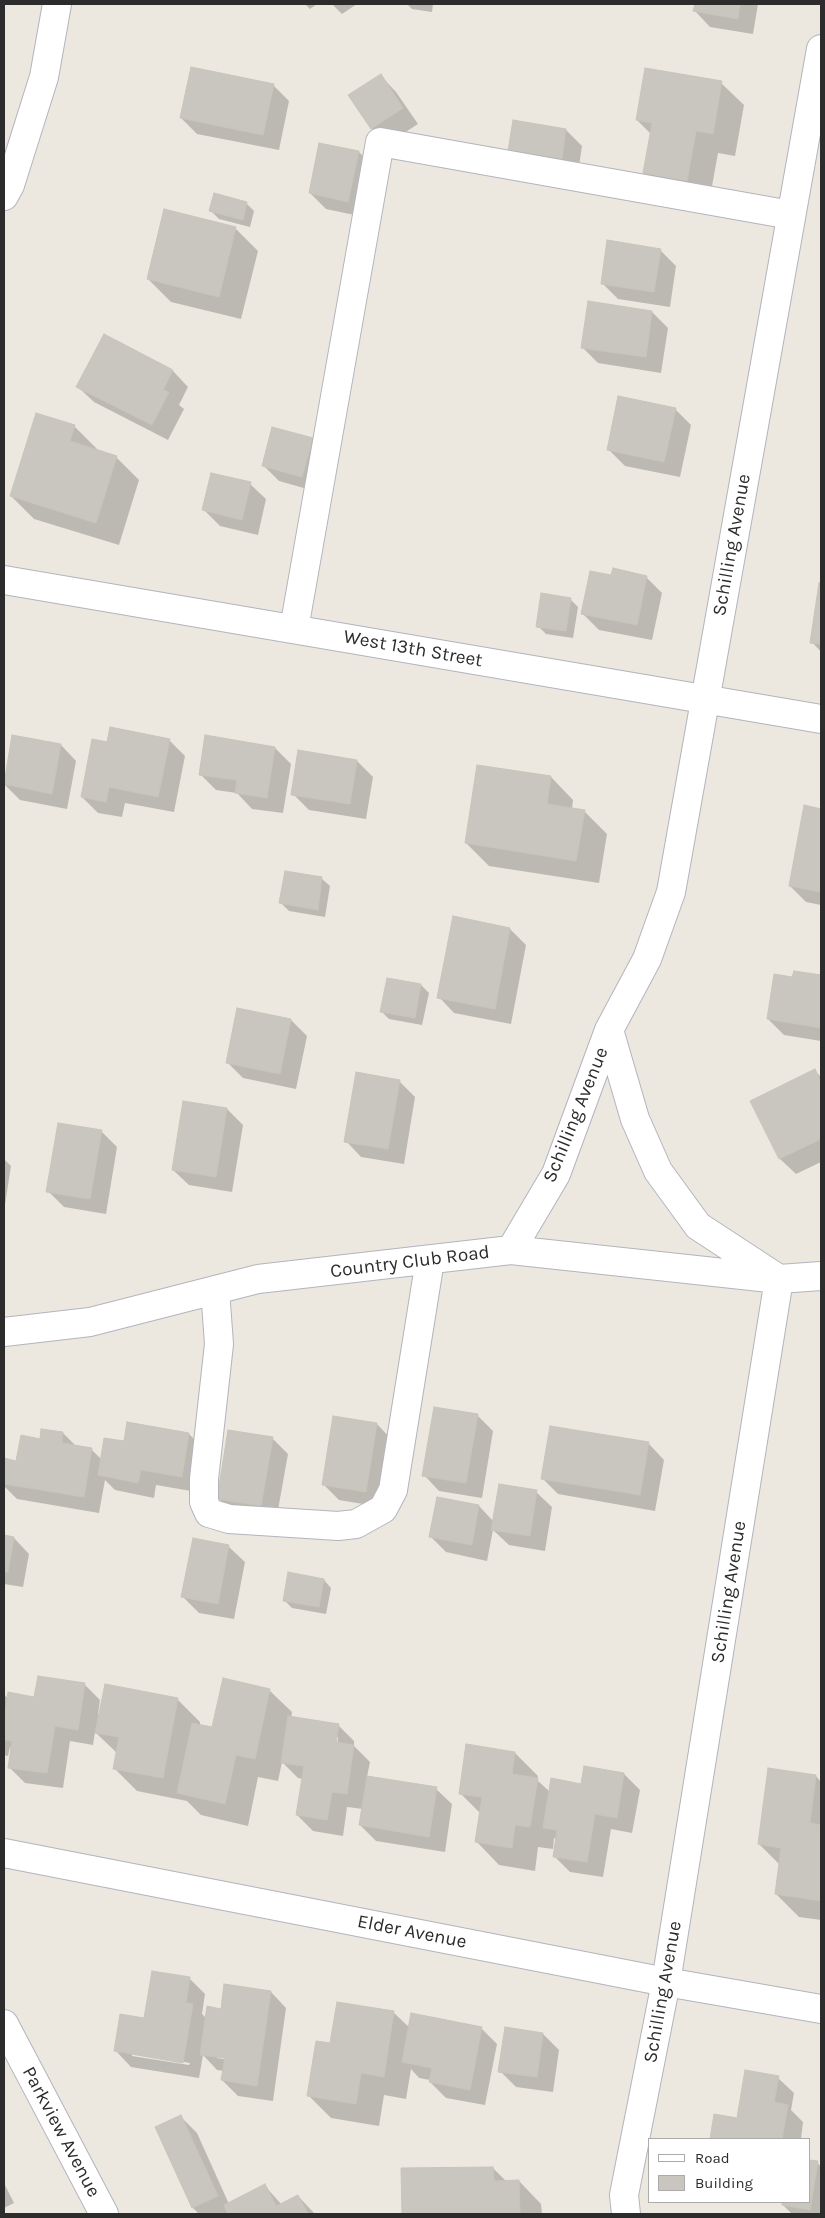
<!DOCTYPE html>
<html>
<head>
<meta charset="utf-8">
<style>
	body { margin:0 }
	#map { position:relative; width:825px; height:2218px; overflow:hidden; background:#ece8df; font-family:Karla,sans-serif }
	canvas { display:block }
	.frame { position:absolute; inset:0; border:5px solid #2c2c2c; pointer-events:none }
	.legend { position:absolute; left:648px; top:2138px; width:162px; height:65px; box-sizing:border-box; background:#fff; border:1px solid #ababab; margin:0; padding:6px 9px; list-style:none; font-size:15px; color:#2c2c2c }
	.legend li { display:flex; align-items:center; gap:10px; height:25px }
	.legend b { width:25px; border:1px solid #ababab }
</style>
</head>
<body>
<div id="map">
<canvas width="825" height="2218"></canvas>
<div class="frame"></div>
<ul class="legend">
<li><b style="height:6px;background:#fff"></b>Road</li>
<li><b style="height:14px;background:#c8c6be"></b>Building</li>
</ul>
</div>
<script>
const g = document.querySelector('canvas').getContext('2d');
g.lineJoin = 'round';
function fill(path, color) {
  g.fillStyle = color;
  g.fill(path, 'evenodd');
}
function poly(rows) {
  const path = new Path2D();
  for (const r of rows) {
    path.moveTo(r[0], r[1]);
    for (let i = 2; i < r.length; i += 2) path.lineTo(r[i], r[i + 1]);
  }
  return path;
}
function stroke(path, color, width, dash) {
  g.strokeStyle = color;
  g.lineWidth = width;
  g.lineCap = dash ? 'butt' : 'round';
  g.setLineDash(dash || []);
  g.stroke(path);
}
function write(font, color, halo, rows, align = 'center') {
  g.font = font + ' Karla,sans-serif';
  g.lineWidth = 5;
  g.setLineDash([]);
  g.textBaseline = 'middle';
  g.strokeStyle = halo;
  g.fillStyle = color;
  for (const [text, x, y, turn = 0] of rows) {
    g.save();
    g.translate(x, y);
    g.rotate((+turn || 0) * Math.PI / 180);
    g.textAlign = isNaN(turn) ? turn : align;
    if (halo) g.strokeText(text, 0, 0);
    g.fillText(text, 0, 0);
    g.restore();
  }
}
fill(poly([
	[305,4,317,4,310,9],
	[332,4,357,4,342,14],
	[407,4,433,4,432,12,412,9],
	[696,4,758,4,753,34,710,27,695,11],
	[381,76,396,92,418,124,387,144,372,128],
	[721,83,744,105,735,156,718,153,709,203,667,196,645,173,651,134,637,120],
	[273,85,289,101,279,150,197,134,181,118],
	[514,122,566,130,582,146,577,180],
	[320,144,359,152,375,168,364,217,326,209,310,193],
	[246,203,254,211,250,227,219,219,211,211],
	[235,228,258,251,241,319,171,302,148,279],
	[660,250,676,266,670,307,618,299,602,283],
	[652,312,668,328,661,373,598,363,582,347],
	[104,336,173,371,188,387,179,405,184,409,168,440,94,402,78,387],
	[675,409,691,425,680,477,625,466,609,450],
	[74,426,97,449,97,451,116,457,139,480,119,545,34,519,11,496],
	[312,439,328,455,318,492,279,481,263,465],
	[250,484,266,499,258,535,220,526,204,510],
	[612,576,646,577,662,593,652,640,599,630,583,614],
	[820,584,821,584,821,652,812,642],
	[570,599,578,607,573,638,546,634,538,626],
	[169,740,185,756,174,812,125,803,122,817,98,813,82,797,108,743],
	[61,745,76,761,67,809,20,800,4,784],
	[275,748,291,764,283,813,252,809,237,793,216,790,200,774],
	[357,761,373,777,366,819,309,810,293,794],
	[551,777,573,800,572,809,584,811,607,834,599,883,489,866,466,843],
	[805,807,821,810,821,905,806,902,790,886],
	[286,873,322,879,330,886,325,917,289,911,281,903],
	[510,929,526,945,511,1024,454,1013,439,997],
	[795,972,821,976,821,1041,784,1035,768,1019,794,978],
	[421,985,429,993,422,1025,389,1019,381,1011],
	[238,1010,291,1020,307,1036,296,1089,243,1078,227,1062],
	[814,1070,821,1077,821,1162,796,1174,780,1159,752,1102],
	[399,1081,415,1097,404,1164,361,1157,346,1141],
	[184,1102,227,1109,243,1125,232,1192,189,1185,173,1170],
	[101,1131,117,1147,106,1214,64,1207,48,1191],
	[4,1159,11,1166,4,1211],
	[477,1415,493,1431,482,1498,439,1491,424,1475],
	[128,1423,189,1434,205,1450,197,1492,156,1485,154,1498,115,1490,105,1480,99,1513,17,1499,4,1486,5,1460,17,1462,41,1440,63,1433,77,1447,91,1449,102,1460,125,1443],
	[377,1424,392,1440,381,1507,339,1500,323,1484],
	[272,1438,288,1454,276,1521,234,1514,218,1498],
	[649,1444,664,1460,655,1511,558,1494,542,1478],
	[536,1492,552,1507,545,1551,509,1545,493,1530,487,1561,446,1552,430,1536,438,1498,479,1506,494,1522],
	[4,1536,14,1538,29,1554,23,1587,4,1584],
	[194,1540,229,1547,245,1562,234,1619,199,1613,183,1597],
	[324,1580,331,1588,326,1614,292,1608,284,1600],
	[84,1684,100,1700,98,1714,178,1700,200,1722,200,1725,213,1728,269,1690,292,1712,291,1718,338,1725,354,1741,354,1746,370,1762,367,1777,436,1789,452,1804,445,1852,376,1841,360,1825,363,1809,347,1807,343,1836,313,1831,297,1815,303,1779,298,1778,282,1762,278,1781,258,1777,248,1826,201,1815,187,1801,137,1791,114,1768,117,1753,95,1732,93,1745,70,1741,63,1788,25,1783,9,1767,12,1749,10,1747,8,1756,4,1755,4,1694,8,1699,35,1698],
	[336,1737,338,1737,337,1748,334,1748],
	[467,1746,515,1753,538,1776,537,1780,550,1792,624,1774,640,1790,632,1833,611,1829,603,1877,570,1872,554,1856,557,1840,554,1838,553,1849,538,1847,535,1871,499,1865,477,1842,481,1814,460,1793],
	[816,1776,821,1782,821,1920,799,1917,776,1894,780,1865,759,1844],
	[189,1978,205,1994,202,2014,207,2019,222,2010,271,1992,286,2008,273,2101,238,2096,222,2080,224,2071,217,2070,203,2055,199,2078,131,2067,116,2051],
	[132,2053,190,2063,189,2065,132,2056],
	[217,2056,231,2058,231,2060,217,2058],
	[338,2003,394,2013,410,2028,481,2028,497,2044,485,2105,446,2098,430,2082,430,2080,419,2078,411,2069,406,2099,384,2095,379,2126,331,2118,308,2095,331,2044],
	[543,2034,559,2050,553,2092,516,2087,500,2071],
	[778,2078,794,2093,791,2110,803,2122,801,2139,711,2139,715,2116,738,2120],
	[181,2117,197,2133,229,2204,265,2186,282,2205,298,2196,315,2214,199,2214,193,2208],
	[809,2161,817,2162,821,2167,821,2214,792,2214,783,2205,783,2202,809,2202],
	[493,2168,507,2182,519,2181,541,2204,542,2214,403,2214,402,2169],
	[4,2183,14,2203,4,2208]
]), '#0003');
const building = poly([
	[695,4,740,4,738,19,693,11,695,4],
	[191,67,274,84,263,135,180,118,191,67],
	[645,68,722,81,713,134,696,131,687,181,643,173,652,123,636,120,645,68],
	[381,74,403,108,371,129,348,95,381,74],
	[513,120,566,129,561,165,507,157,513,120],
	[319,143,359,151,348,202,309,193,319,143],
	[214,193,247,202,243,220,209,211,214,193],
	[164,209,236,227,219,297,147,279,164,209],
	[607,240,661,249,654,292,601,284,607,240],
	[588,301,652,311,646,357,581,348,588,301],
	[104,334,173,370,163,390,169,392,152,425,76,387,104,334],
	[618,396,676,408,664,462,607,450,618,396],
	[36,413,75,425,70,441,117,456,96,523,10,496,36,413],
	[272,427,313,438,302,477,262,466,272,427],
	[211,473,251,482,242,520,202,510,211,473],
	[613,568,647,576,637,625,581,614,590,571,611,575,613,568],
	[819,583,821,583,821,644,810,643,819,583],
	[541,593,571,598,566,631,536,627,541,593],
	[110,727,170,739,158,797,109,787,106,802,81,797,92,739,107,742,110,727],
	[12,735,61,744,52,794,4,784,12,735],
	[205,735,275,747,267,798,235,793,237,780,199,775,205,735],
	[298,750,357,760,350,804,291,795,298,750],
	[477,765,551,776,547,804,585,810,576,861,465,843,477,765],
	[804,805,821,809,821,892,789,886,804,805],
	[285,871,322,877,318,910,279,903,285,871],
	[453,916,510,928,495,1009,437,998,453,916],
	[794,971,821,975,821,1028,767,1019,774,974,792,977,794,971],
	[387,978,421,984,415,1018,380,1012,387,978],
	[237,1008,291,1019,280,1074,226,1063,237,1008],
	[815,1069,821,1082,821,1139,779,1159,750,1101,815,1069],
	[356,1072,400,1080,388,1149,344,1142,356,1072],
	[183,1101,227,1108,216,1177,172,1170,183,1101],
	[58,1123,102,1130,90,1199,46,1192,58,1123],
	[434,1407,478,1414,466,1483,422,1476,434,1407],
	[333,1416,377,1423,366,1492,322,1485,333,1416],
	[127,1422,189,1433,182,1477,141,1470,138,1483,98,1475,104,1438,124,1441,127,1422],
	[550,1426,649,1442,640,1495,541,1479,550,1426],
	[41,1429,63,1432,62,1443,92,1448,84,1497,4,1484,4,1458,16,1461,21,1435,40,1439,41,1429],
	[228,1430,273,1437,261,1506,217,1499,228,1430],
	[499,1484,537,1490,530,1536,491,1530,499,1484],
	[437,1497,479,1505,472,1545,429,1537,437,1497],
	[4,1535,14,1537,8,1572,4,1572,4,1535],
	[193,1538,229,1545,218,1604,181,1597,193,1538],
	[288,1572,324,1579,319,1607,283,1601,288,1572],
	[38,1676,85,1683,78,1730,55,1726,47,1773,8,1768,12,1741,4,1740,4,1720,8,1692,34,1697,38,1676],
	[223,1678,270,1689,255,1759,236,1755,225,1804,177,1793,192,1723,212,1727,223,1678],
	[105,1684,178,1698,163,1778,113,1769,119,1737,95,1733,105,1684],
	[288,1716,339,1724,336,1742,354,1745,347,1794,332,1792,327,1820,296,1815,304,1766,281,1763,288,1716],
	[466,1744,515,1752,512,1774,538,1778,530,1827,515,1825,512,1848,475,1842,482,1797,459,1794,466,1744],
	[584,1766,624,1773,617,1818,595,1814,587,1862,553,1857,557,1830,543,1828,551,1778,581,1784,584,1766],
	[768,1768,816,1775,810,1823,821,1825,821,1901,775,1894,781,1848,758,1844,768,1768],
	[367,1776,437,1787,429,1837,359,1825,367,1776],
	[152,1971,190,1977,186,2003,193,2004,183,2063,114,2051,120,2014,144,2018,152,1971],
	[224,1984,271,1991,257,2086,221,2080,225,2058,200,2055,207,2006,221,2009,224,1984],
	[337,2002,394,2011,384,2077,361,2073,356,2104,307,2096,316,2041,330,2043,337,2002],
	[411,2013,482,2027,470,2090,429,2082,432,2068,402,2062,411,2013],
	[505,2027,543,2033,537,2077,498,2072,505,2027],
	[745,2070,779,2076,774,2102,788,2105,782,2139,710,2139,714,2114,737,2118,745,2070],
	[181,2115,218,2196,192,2208,155,2127,181,2115],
	[809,2160,818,2161,810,2210,782,2205,782,2202,809,2202,809,2160],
	[493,2167,494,2181,519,2180,520,2214,402,2214,401,2168,493,2167],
	[265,2184,276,2206,298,2195,308,2214,228,2214,224,2205,265,2184]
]);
fill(building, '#c8c6be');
stroke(building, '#c8c4b9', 1);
const minor = poly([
	[4,196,10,185,44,77,57,4],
	[4,580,821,719],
	[294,629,380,142,791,215],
	[609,1030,635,1119,658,1171,698,1226,779,1279,666,1982,624,2195,626,2214],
	[511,1250,556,1174,609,1030,647,959,671,892,821,49],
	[215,1290,219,1344,204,1479,204,1502,209,1513,229,1519,338,1526,356,1524,383,1509,393,1490,430,1260],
	[4,1332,90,1322,258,1279,511,1250,779,1279,821,1276],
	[4,1853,666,1982,821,2009],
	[4,2024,104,2214]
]);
stroke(minor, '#b3b4be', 30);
stroke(minor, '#fff', 28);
write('19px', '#2c2c2c', '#fff', [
	["Schilling Avenue",732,545,-80],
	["West 13th Street",413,649,10],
	["Schilling Avenue",576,1115,-68],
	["Country Club Road",410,1262,-7],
	["Schilling Avenue",729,1592,-81],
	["Elder Avenue",412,1932,11],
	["Schilling Avenue",663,1992,-80],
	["Parkview Avenue",61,2132,62]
]);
</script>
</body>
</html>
